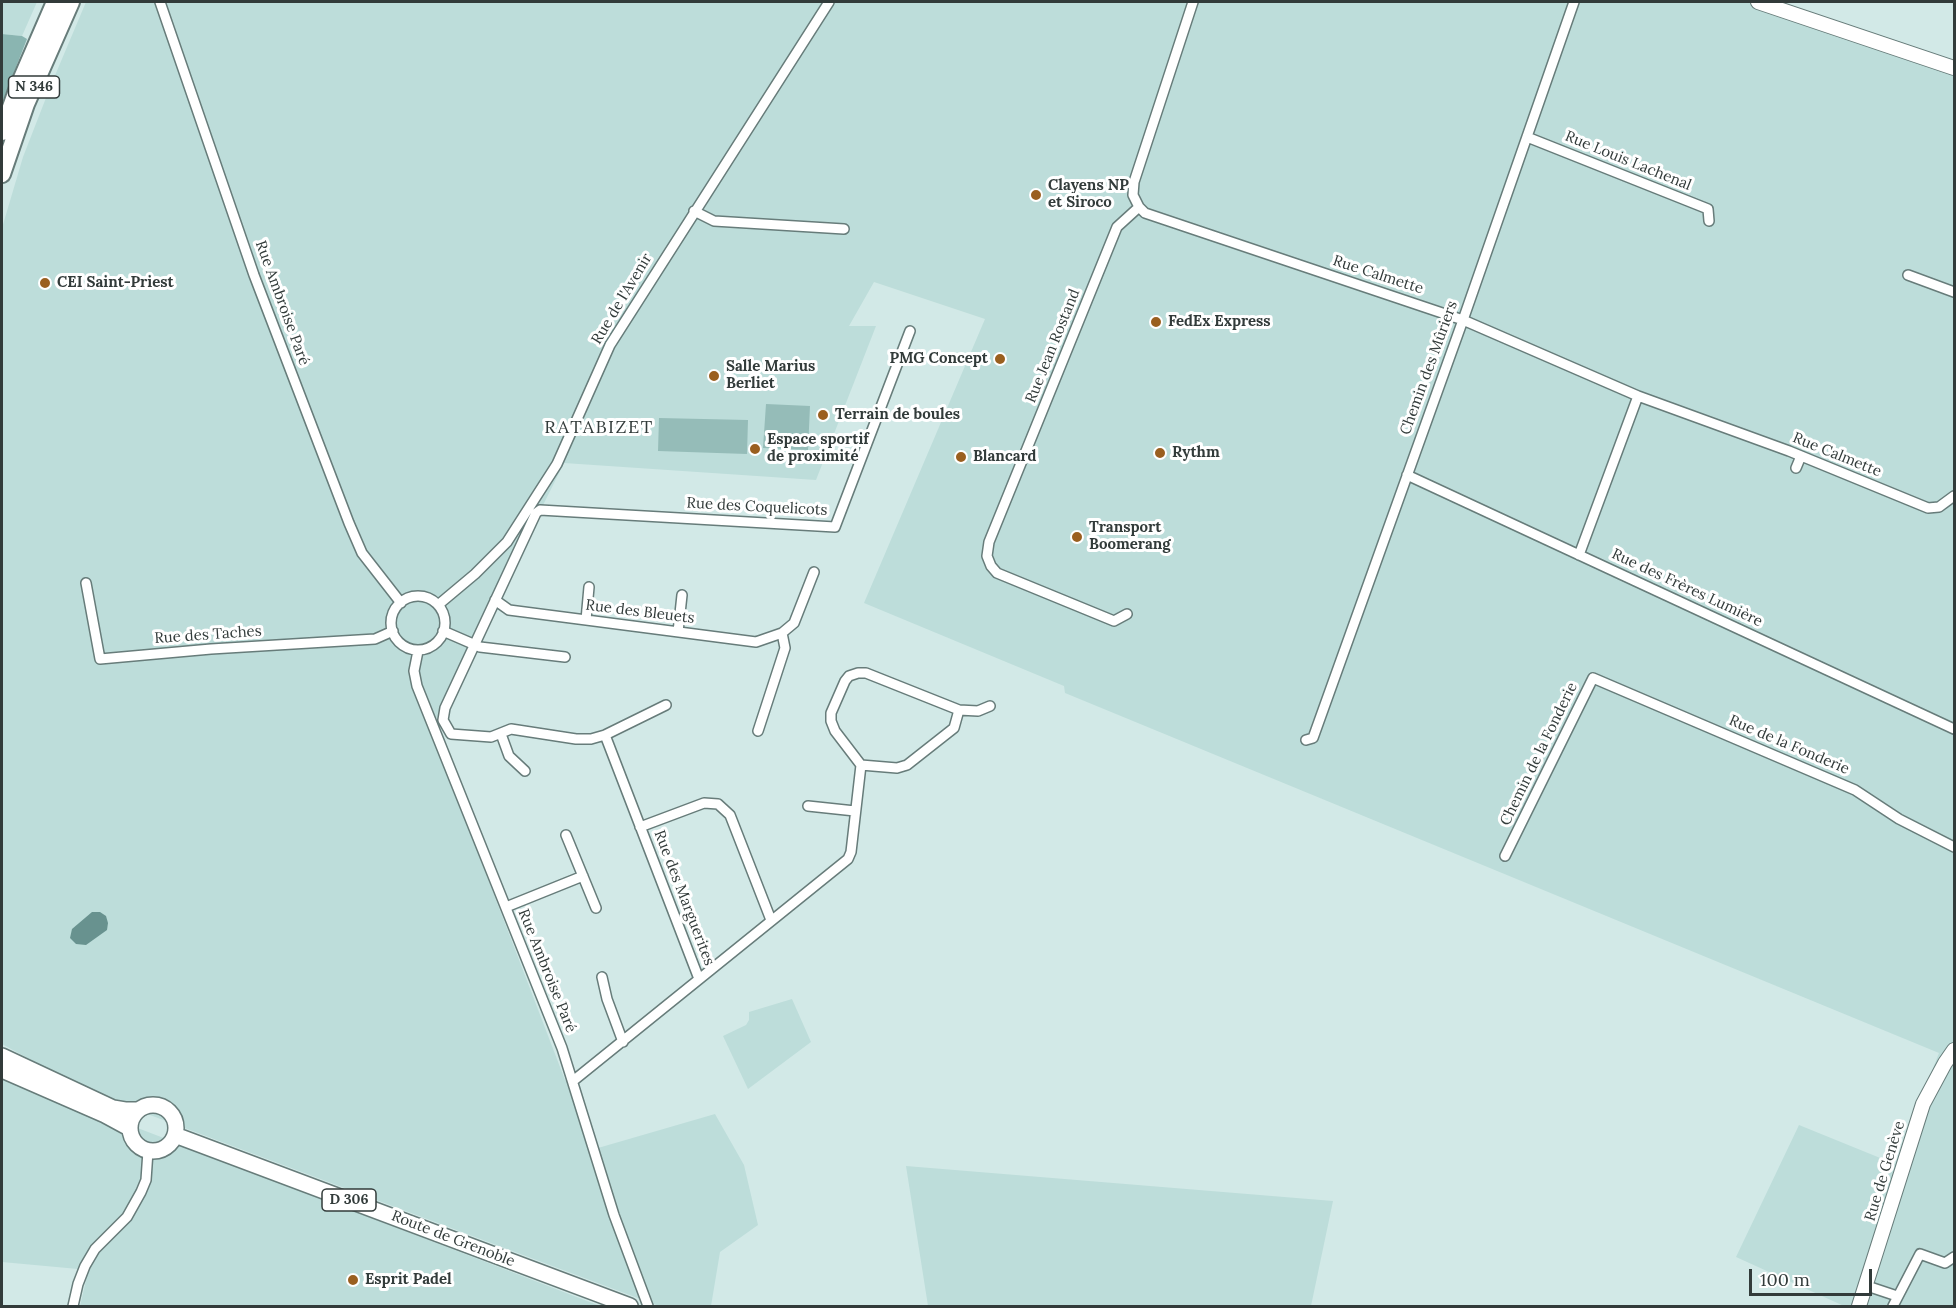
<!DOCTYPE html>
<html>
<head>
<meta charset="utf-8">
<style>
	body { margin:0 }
	#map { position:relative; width:1956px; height:1308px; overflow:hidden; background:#d2e9e7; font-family:Lora,serif }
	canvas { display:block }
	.frame { position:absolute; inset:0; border:3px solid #323b3a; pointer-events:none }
	.scale { position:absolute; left:1749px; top:1269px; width:123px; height:27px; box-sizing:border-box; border:3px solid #323b3a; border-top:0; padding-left:8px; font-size:18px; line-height:21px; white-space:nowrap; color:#323b3a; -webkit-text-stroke:4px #fff; paint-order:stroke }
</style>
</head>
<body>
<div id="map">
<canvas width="1956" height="1308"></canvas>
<div class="frame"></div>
<div class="scale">100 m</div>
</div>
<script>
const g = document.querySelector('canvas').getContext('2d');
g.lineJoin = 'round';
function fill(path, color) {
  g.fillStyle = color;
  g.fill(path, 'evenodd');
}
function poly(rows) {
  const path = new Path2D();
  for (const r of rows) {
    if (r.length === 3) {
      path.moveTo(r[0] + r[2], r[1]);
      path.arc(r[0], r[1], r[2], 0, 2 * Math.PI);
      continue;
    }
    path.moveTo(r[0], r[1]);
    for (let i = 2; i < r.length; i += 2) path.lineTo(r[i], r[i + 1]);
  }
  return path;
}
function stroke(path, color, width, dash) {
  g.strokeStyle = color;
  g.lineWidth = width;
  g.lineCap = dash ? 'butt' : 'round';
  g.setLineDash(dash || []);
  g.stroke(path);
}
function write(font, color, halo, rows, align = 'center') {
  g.font = font + ' Lora,serif';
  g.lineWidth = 6;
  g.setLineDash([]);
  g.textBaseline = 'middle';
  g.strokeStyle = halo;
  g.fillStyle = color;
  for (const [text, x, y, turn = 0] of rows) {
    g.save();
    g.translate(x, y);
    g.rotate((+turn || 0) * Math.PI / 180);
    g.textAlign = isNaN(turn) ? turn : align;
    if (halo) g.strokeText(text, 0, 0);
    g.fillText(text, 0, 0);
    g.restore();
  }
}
fill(poly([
	[2,2,37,2,22,36,2,34],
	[86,2,1781,2,1954,60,1954,1306,1844,1306,1736,1257,1799,1125,1895,1164,1939,1053,1065,693,1064,686,864,603,985,319,874,282,849,326,876,326,816,480,564,463,431,730,565,1080,580,1086,598,1148,715,1114,744,1165,758,1225,720,1252,711,1306,659,1306,126,1106,62,1077,2,1044,2,228,23,157,51,85],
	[792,999,811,1042,748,1089,723,1036,746,1025,749,1020,749,1012],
	[2,1076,208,1155,600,1306,80,1306,88,1272,78,1269,2,1262],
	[906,1166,1333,1201,1311,1306,928,1306]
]), '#bdddda');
fill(poly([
	[766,404,810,406,808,450,763,448],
	[659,418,748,420,747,454,658,451]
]), '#95bcb8');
fill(poly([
	[2,34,22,36,27,39,2,103]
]), '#8ab5b1');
fill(poly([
	[92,912,100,912,106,916,108,923,107,930,86,945,76,944,70,938,72,929]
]), '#68928f');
const street = poly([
	[160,2,254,275,349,523,362,553,401,603],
	[1193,2,1134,182,1133,195,1139,207,1145,213,1463,320,1638,396,1789,451,1928,508,1939,507,1954,496],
	[1527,137,1708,209,1709,221],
	[694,211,714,221,844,229],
	[1908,275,1954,292],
	[1796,468,1801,456],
	[1407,475,1954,729],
	[1579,555,1638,396],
	[86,583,100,659,211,649,375,639,393,631],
	[418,623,27],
	[495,600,509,610,756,642,782,633],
	[438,605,475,574,507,542,557,464,610,345,829,2],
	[1127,614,1114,621,997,573,991,566,987,556,989,542,1117,227,1139,207],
	[586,620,589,587],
	[443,631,480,647,565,657],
	[678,632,682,595],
	[418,651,414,671,417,686,562,1048,614,1215,648,1306],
	[666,705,605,735,591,739,576,739,511,729,491,737,451,734,443,720,445,708,536,513,540,510,835,527,910,331],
	[758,731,785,648,782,633,794,623,814,572],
	[501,734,509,756,525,771],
	[605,735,699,979],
	[1306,740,1313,738,1463,320,1574,2],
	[861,765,835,731,831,721,831,713,845,681,849,676,858,673,866,673,959,710,978,711,990,706],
	[808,806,855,811],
	[640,827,704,803,718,804,730,815,771,920],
	[566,835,596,908],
	[1505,856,1593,678,1855,790,1899,819,1954,847],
	[506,907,583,876],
	[602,977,607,999,623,1042],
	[573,1081,848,859,851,852,861,765,897,768,907,765,954,728,959,710],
	[1867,1286,1897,1296],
	[73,1306,78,1284,85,1266,95,1249,127,1217,141,1192,146,1180,148,1151],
	[1893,1306,1920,1254,1945,1263,1954,1257]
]);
const secondary = poly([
	[1758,2,1954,68],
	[1859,1306,1923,1104,1945,1063,1954,1050]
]);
const primary = poly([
	[2,1056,113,1108,125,1110,138,1110],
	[2,1070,105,1115,129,1128],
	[153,1128,23],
	[175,1135,630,1306]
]);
const highway = poly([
	[2,132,19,85,55,2],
	[2,174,26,104,71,2]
]);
stroke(street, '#677c7a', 12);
stroke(secondary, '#677c7a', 16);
stroke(primary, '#677c7a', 18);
stroke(highway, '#677c7a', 20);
stroke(street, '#fff', 9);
stroke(secondary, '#fff', 14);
stroke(primary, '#fff', 15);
stroke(highway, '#fff', 16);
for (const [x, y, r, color] of [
	[1036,195,6,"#9a5f1f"],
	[45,283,6,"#9a5f1f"],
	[1156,322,6,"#9a5f1f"],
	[1000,359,6,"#9a5f1f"],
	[714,376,6,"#9a5f1f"],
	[823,415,6,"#9a5f1f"],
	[755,449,6,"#9a5f1f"],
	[1160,453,6,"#9a5f1f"],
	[961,457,6,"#9a5f1f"],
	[1077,537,6,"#9a5f1f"],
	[353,1280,6,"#9a5f1f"]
]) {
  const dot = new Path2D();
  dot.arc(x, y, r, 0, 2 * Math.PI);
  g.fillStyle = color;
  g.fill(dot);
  stroke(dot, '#fff', 2);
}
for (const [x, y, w] of [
	[34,87,51],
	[349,1200,54]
]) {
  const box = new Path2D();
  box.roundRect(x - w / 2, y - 11, w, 22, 4.5);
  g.fillStyle = '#fff';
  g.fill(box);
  stroke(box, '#323b3a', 1.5);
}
write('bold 14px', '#323b3a', null, [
	["N 346",34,87],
	["D 306",349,1200]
]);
write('15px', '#323b3a', '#fff', [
	["Rue Louis Lachenal",1628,161,22],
	["Rue Calmette",1378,275,18],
	["Rue de l'Avenir",622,299,-59],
	["Rue Ambroise Paré",282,303,70],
	["Rue Jean Rostand",1053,346,-68],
	["Chemin des Mûriers",1429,368,-70],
	["Rue Calmette",1837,455,22],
	["Rue des Coquelicots",757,507,3],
	["Rue des Frères Lumière",1687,588,25],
	["Rue des Bleuets",640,612,7],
	["Rue des Taches",208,635,-4],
	["Rue de la Fonderie",1789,745,23],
	["Chemin de la Fonderie",1539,754,-64],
	["Rue des Marguerites",684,898,69],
	["Rue Ambroise Paré",547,971,68],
	["Rue de Genève",1885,1171,-73],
	["Route de Grenoble",453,1239,21]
]);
write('bold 15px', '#323b3a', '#fff', [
	["Clayens NP",1048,186],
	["et Siroco",1048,203],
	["CEI Saint-Priest",57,283],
	["FedEx Express",1168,322],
	["PMG Concept",988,359,"right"],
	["Salle Marius",726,367],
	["Berliet",726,384],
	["Terrain de boules",835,415],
	["Espace sportif",767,440],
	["de proximité",767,457],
	["Rythm",1172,453],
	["Blancard",973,457],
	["Transport",1089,528],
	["Boomerang",1089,545],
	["Esprit Padel",365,1280]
], 'left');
g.letterSpacing = '1.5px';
write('18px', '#323b3a', '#fff', [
	["RATABIZET",599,428]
]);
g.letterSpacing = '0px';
</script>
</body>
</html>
